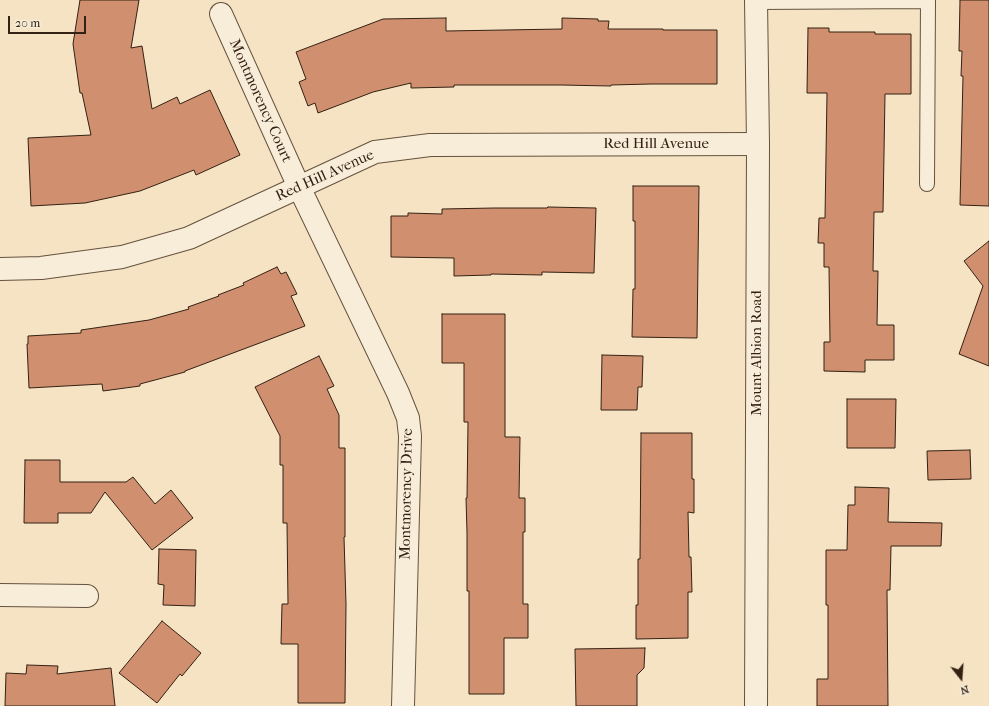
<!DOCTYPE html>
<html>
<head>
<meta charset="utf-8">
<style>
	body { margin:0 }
	#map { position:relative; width:989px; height:706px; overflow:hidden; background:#f5e3c3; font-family:"IM FELL French Canon",serif }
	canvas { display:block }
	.north { position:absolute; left:941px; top:658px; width:40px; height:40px; -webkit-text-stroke:3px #f8edd8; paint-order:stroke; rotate:163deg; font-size:11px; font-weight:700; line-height:16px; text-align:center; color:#332113 }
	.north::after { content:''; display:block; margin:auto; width:14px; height:18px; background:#332113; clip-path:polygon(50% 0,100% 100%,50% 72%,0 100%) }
	.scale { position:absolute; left:8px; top:16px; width:78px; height:18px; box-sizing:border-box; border:2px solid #332113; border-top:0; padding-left:5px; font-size:12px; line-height:14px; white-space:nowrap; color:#332113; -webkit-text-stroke:3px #f8edd8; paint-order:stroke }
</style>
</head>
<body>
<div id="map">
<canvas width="989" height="706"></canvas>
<div class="north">N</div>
<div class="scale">20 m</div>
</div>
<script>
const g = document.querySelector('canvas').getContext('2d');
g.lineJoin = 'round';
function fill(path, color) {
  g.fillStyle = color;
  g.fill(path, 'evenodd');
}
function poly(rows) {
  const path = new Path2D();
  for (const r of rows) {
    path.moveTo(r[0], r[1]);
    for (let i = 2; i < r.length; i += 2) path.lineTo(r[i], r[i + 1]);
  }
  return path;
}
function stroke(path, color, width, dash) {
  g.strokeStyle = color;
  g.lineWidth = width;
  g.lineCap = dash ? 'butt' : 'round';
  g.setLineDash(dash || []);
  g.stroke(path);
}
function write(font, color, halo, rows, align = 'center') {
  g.font = font + ' "IM FELL French Canon",serif';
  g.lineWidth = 3.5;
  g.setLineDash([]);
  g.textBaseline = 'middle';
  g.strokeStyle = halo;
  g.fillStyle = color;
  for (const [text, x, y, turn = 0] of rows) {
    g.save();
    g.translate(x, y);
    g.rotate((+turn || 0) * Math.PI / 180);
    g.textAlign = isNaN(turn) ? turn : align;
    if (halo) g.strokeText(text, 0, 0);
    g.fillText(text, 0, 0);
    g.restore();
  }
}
const building = poly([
	[80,0,139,0,131,48,142,46,152,109,177,97,180,104,210,90,240,155,196,175,194,170,140,191,85,203,31,206,28,138,91,135,82,93,80,93,73,44,80,0],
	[960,0,989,0,989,206,960,205,963,76,961,76,962,51,959,51,960,0],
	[446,18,446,31,562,29,562,18,598,19,598,21,609,21,608,29,663,29,663,30,717,30,717,84,651,84,611,85,611,86,561,85,454,85,454,87,411,88,411,83,373,92,318,113,315,103,308,106,299,82,306,79,296,52,383,19,446,18],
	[808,28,829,28,829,32,875,32,875,34,911,34,911,94,885,94,883,212,874,212,873,271,878,271,877,325,894,325,894,360,865,360,865,372,824,371,824,342,830,342,829,267,824,267,824,243,818,243,819,218,825,218,827,93,807,93,808,28],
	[633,186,699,186,697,338,632,337,633,289,635,289,635,221,633,221,633,186],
	[548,207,596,208,594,273,542,272,542,275,491,274,491,275,454,276,454,258,391,257,391,216,408,216,408,213,442,214,442,209,494,208,547,208,548,207],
	[989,241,989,366,959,354,983,286,964,261,989,241],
	[277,267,281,274,286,272,297,294,291,296,305,326,185,371,185,372,140,384,140,386,103,391,102,384,29,388,27,344,28,344,28,336,81,333,81,330,149,320,189,309,188,307,219,296,218,295,244,285,243,283,277,267],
	[442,314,505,314,505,437,520,437,519,498,525,498,525,532,523,532,523,604,528,604,528,638,504,638,504,694,469,694,469,591,467,591,467,533,466,498,467,498,468,422,464,422,464,363,442,363,442,314],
	[602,355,643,356,642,387,638,387,637,410,601,410,602,355],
	[319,356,334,386,327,389,339,415,339,448,345,448,345,537,344,537,346,604,345,703,298,703,298,644,281,644,282,604,288,604,287,523,283,523,283,465,280,465,280,436,255,387,319,356],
	[847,399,896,399,895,448,847,448,847,399],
	[641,433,692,433,692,479,694,479,694,513,688,512,689,557,691,557,692,592,688,592,688,638,636,639,636,605,638,605,638,559,640,559,641,433],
	[970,450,971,479,928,480,927,451,970,450],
	[25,460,60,460,60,482,126,482,133,477,155,504,171,490,193,518,152,550,105,492,91,513,58,513,58,523,24,523,25,460],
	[855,487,889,488,888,522,942,523,941,546,891,546,890,590,887,590,888,706,817,706,817,679,828,679,828,605,826,605,826,550,847,550,848,505,855,505,855,487],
	[159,549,196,550,195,606,163,605,164,585,158,584,159,549],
	[162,621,201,653,182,676,180,674,157,703,119,673,162,621],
	[645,648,644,668,637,675,637,706,576,706,575,649,645,648],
	[27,665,58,666,57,674,111,668,115,706,5,706,6,673,26,674,27,665]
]);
fill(building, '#d08f6f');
stroke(building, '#332113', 1);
const service = poly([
	[756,2,928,1],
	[927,184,928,0]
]);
const minor = poly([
	[221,14,299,187,398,393,408,418,410,436,403,706],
	[0,269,41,268,122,257,189,238,375,152,430,145,758,144],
	[0,595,87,596]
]);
const tertiary = poly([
	[756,0,758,144,756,706]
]);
stroke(service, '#64523f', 16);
stroke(minor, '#64523f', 24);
stroke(tertiary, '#64523f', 24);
stroke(service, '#f8edd8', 14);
stroke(minor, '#f8edd8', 22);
stroke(tertiary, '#f8edd8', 22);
write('15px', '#332113', '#f8edd8', [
	["Montmorency Court",260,101,66],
	["Red Hill Avenue",656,144],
	["Red Hill Avenue",325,176,-24],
	["Mount Albion Road",757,353,-90],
	["Montmorency Drive",407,494,-89]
]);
</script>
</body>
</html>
